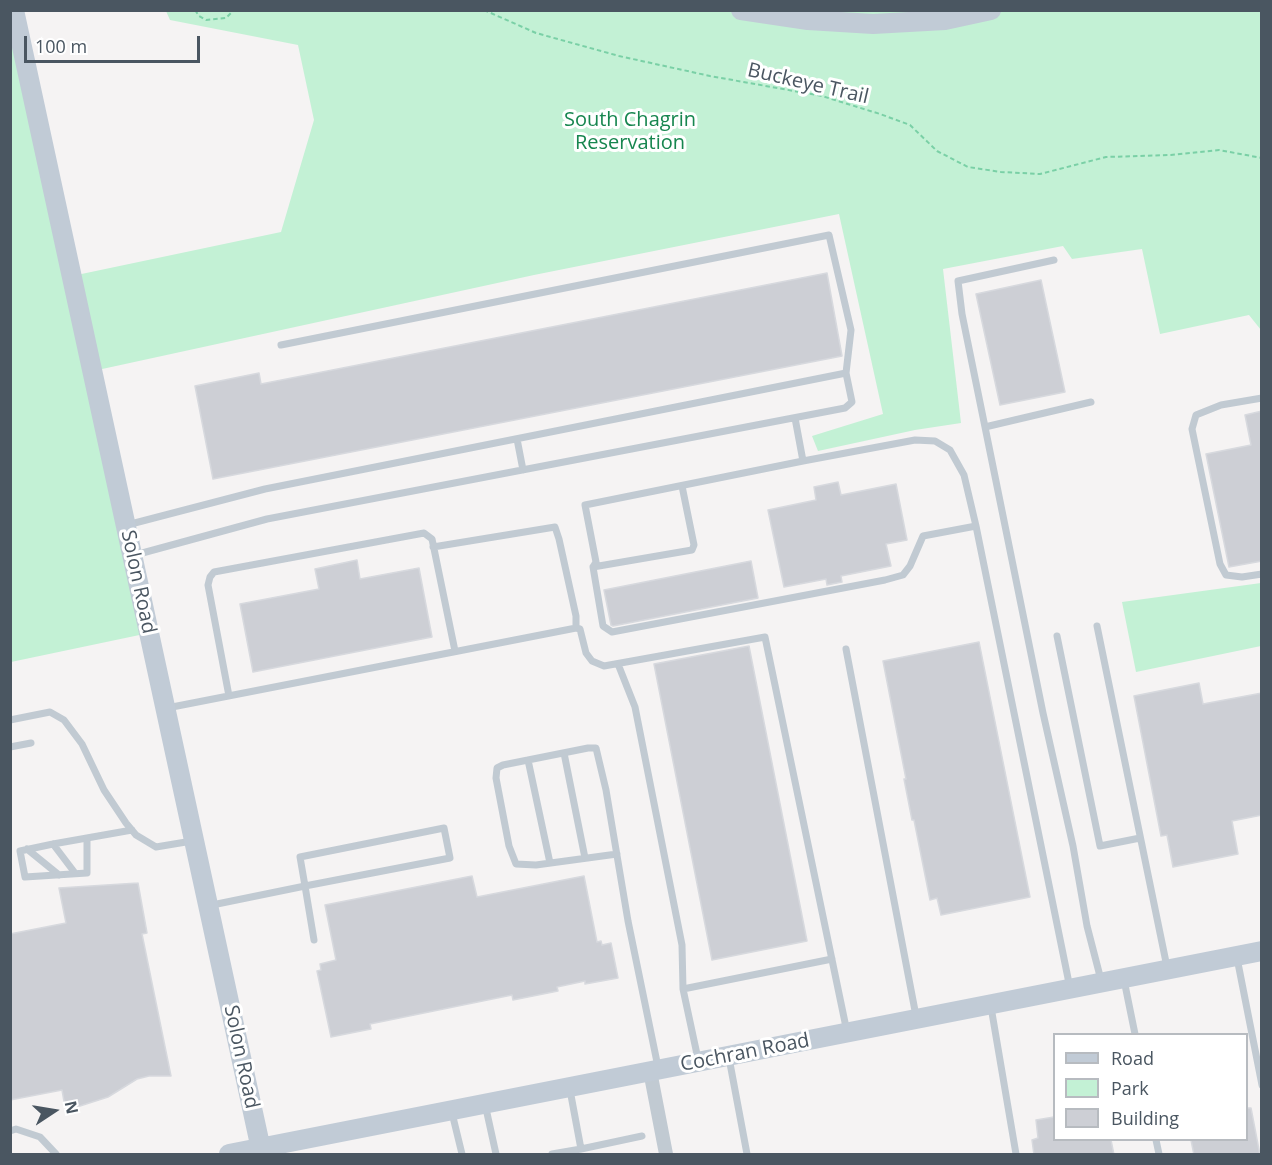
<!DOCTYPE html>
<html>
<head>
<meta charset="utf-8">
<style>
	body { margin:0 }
	#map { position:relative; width:1272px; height:1165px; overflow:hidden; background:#f5f3f3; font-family:"Open Sans",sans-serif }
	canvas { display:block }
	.frame { position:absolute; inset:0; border:12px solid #4a5661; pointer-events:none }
	.legend { position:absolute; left:1053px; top:1033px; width:195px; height:108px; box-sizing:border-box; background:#fff; border:2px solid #b7bbc0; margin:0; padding:8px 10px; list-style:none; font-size:18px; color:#4a5661 }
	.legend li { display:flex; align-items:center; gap:12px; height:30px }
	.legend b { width:30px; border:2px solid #b7bbc0 }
	.north { position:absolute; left:24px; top:1081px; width:60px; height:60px; -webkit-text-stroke:4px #fff; paint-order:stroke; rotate:78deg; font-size:16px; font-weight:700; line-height:24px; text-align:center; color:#4a5661 }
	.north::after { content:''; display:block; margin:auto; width:21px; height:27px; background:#4a5661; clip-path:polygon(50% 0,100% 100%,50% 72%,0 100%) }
	.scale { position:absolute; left:24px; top:36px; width:176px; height:27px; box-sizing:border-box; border:3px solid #4a5661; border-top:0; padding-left:8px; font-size:18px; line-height:21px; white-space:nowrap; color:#4a5661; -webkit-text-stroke:4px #fff; paint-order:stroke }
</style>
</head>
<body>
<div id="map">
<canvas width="1272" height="1165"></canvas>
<div class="frame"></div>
<ul class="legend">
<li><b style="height:8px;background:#c1cbd6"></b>Road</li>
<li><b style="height:16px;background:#c3f1d5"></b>Park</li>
<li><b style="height:16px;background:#cdcfd5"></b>Building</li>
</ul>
<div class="north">N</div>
<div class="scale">100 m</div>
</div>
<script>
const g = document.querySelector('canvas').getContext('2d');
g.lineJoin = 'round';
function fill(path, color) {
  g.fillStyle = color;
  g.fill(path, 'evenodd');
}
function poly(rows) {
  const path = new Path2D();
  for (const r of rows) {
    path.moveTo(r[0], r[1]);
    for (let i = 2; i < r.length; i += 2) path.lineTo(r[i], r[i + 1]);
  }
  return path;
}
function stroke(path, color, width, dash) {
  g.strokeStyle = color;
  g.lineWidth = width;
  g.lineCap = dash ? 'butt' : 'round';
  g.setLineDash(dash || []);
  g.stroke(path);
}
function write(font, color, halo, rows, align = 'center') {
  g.font = font + ' "Open Sans",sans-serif';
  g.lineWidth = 6;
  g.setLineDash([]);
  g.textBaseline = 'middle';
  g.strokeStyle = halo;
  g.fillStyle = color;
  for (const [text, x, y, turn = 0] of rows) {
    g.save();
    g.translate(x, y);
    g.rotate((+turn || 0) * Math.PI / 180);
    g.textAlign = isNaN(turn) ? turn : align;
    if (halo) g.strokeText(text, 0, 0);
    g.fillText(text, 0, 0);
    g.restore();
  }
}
fill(poly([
	[10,11,72,276,281,232,314,120,298,45,170,20,166,11,1261,11,1261,330,1249,315,1160,334,1142,249,1072,259,1063,246,943,269,961,423,915,430,818,451,812,436,883,414,839,214,534,275,93,371,149,633,11,662],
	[1261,583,1261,646,1136,672,1122,602]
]), '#c3f1d5');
const building = poly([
	[827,273,842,356,213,479,195,386,259,373,261,384,827,273],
	[1041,280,1065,392,1000,405,976,294,1041,280],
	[1262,411,1262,561,1229,567,1206,454,1251,445,1245,415,1262,411],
	[838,482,841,495,896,484,907,540,886,544,891,566,841,576,842,582,827,585,826,579,784,587,768,510,816,500,814,487,838,482],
	[357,560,360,579,419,568,432,637,253,672,240,604,319,589,315,569,357,560],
	[751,561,758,598,613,626,611,625,604,590,751,561],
	[979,642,1030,897,941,915,937,898,930,900,914,820,912,820,904,779,906,779,883,661,979,642],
	[749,646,807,941,712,960,654,664,749,646],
	[1199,683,1203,704,1262,693,1262,815,1232,821,1238,854,1173,867,1167,835,1161,836,1134,696,1199,683],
	[472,876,477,897,584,876,597,942,601,941,602,945,611,943,618,978,585,984,585,981,557,987,558,991,513,1000,512,995,370,1024,371,1029,331,1037,317,971,321,970,320,964,336,960,325,905,472,876],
	[138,883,147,933,142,934,171,1076,149,1076,137,1079,108,1097,80,1106,65,1107,62,1090,10,1100,10,934,66,923,59,888,138,883],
	[1246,1108,1251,1108,1260,1155,1194,1155,1191,1140,1246,1140,1246,1108],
	[1054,1117,1054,1140,1111,1140,1114,1155,1034,1155,1032,1140,1038,1138,1036,1120,1054,1117]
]);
fill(building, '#cdcfd5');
stroke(building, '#d7d9de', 1.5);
stroke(poly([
	[195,10,199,16,206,20,226,18,234,10],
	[484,10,536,33,619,56,710,76,822,96,880,114,910,125,937,151,968,167,1001,172,1040,174,1106,157,1171,155,1219,150,1262,158]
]), '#7ad0a6', 2, [4.5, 3]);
stroke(poly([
	[1054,260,958,281,962,314,985,427,1043,713,1073,846,1087,926,1101,980],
	[281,345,829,235,851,330,846,373],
	[1262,398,1221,405,1196,415,1192,429,1220,564,1226,575,1242,577,1262,574],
	[795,418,803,461,585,505,596,562,593,567,603,626,612,632,885,580,903,575,910,566,923,536,976,526,964,475,950,450,935,441,915,440,803,461],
	[985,427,1091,402],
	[517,439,523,470],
	[127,525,265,489,846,373,852,402,845,408,267,519,135,555],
	[976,526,1070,988],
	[433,547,555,527,559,539,576,616,576,628],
	[593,567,692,550,694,545,682,486],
	[1097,626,1167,967],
	[1057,636,1100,846,1140,838],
	[846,649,916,1016],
	[618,664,635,707,682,945,683,989,698,1059],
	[229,696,208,585,210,577,214,572,424,533,432,539,455,651],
	[167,708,576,628,580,629,586,653,592,661,604,666,765,637,847,1032],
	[10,720,50,712,64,720,82,744,104,790,126,823,136,835,156,847,192,841],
	[10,747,31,743],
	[564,753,585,858],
	[528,760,550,863],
	[87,838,87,873,25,877,20,851,53,844,132,830],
	[53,844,75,873],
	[27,849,59,875],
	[617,854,536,865,516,864,509,846,496,778,497,768,503,765,588,748,596,748,606,790,628,921,658,1067],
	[210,905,217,904,305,886,450,858,444,828,300,857,305,886,314,940],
	[1237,958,1262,1085],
	[1124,980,1135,1034],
	[683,989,832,959],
	[991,1007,1016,1154],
	[729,1058,747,1154],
	[485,1104,496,1154],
	[452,1113,462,1154],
	[10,1131,16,1129,40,1137,56,1154],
	[1156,1140,1159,1154],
	[581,1149,642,1136],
	[552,1154,581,1149,570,1090]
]), '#c1cad2', 7);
stroke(poly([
	[650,1071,666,1154]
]), '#c1cad2', 14);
stroke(poly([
	[14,10,262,1154],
	[741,10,808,20,873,24,945,20,991,10],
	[229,1154,1262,951]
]), '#c1cbd6', 20);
write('20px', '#4a5661', '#fff', [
	["Buckeye Trail",808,84,13],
	["Solon Road",138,582,78],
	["Cochran Road",745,1053,-11],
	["Solon Road",241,1057,78]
]);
write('20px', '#17864f', '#fff', [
	["South Chagrin",630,120],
	["Reservation",630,143]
]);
</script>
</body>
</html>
